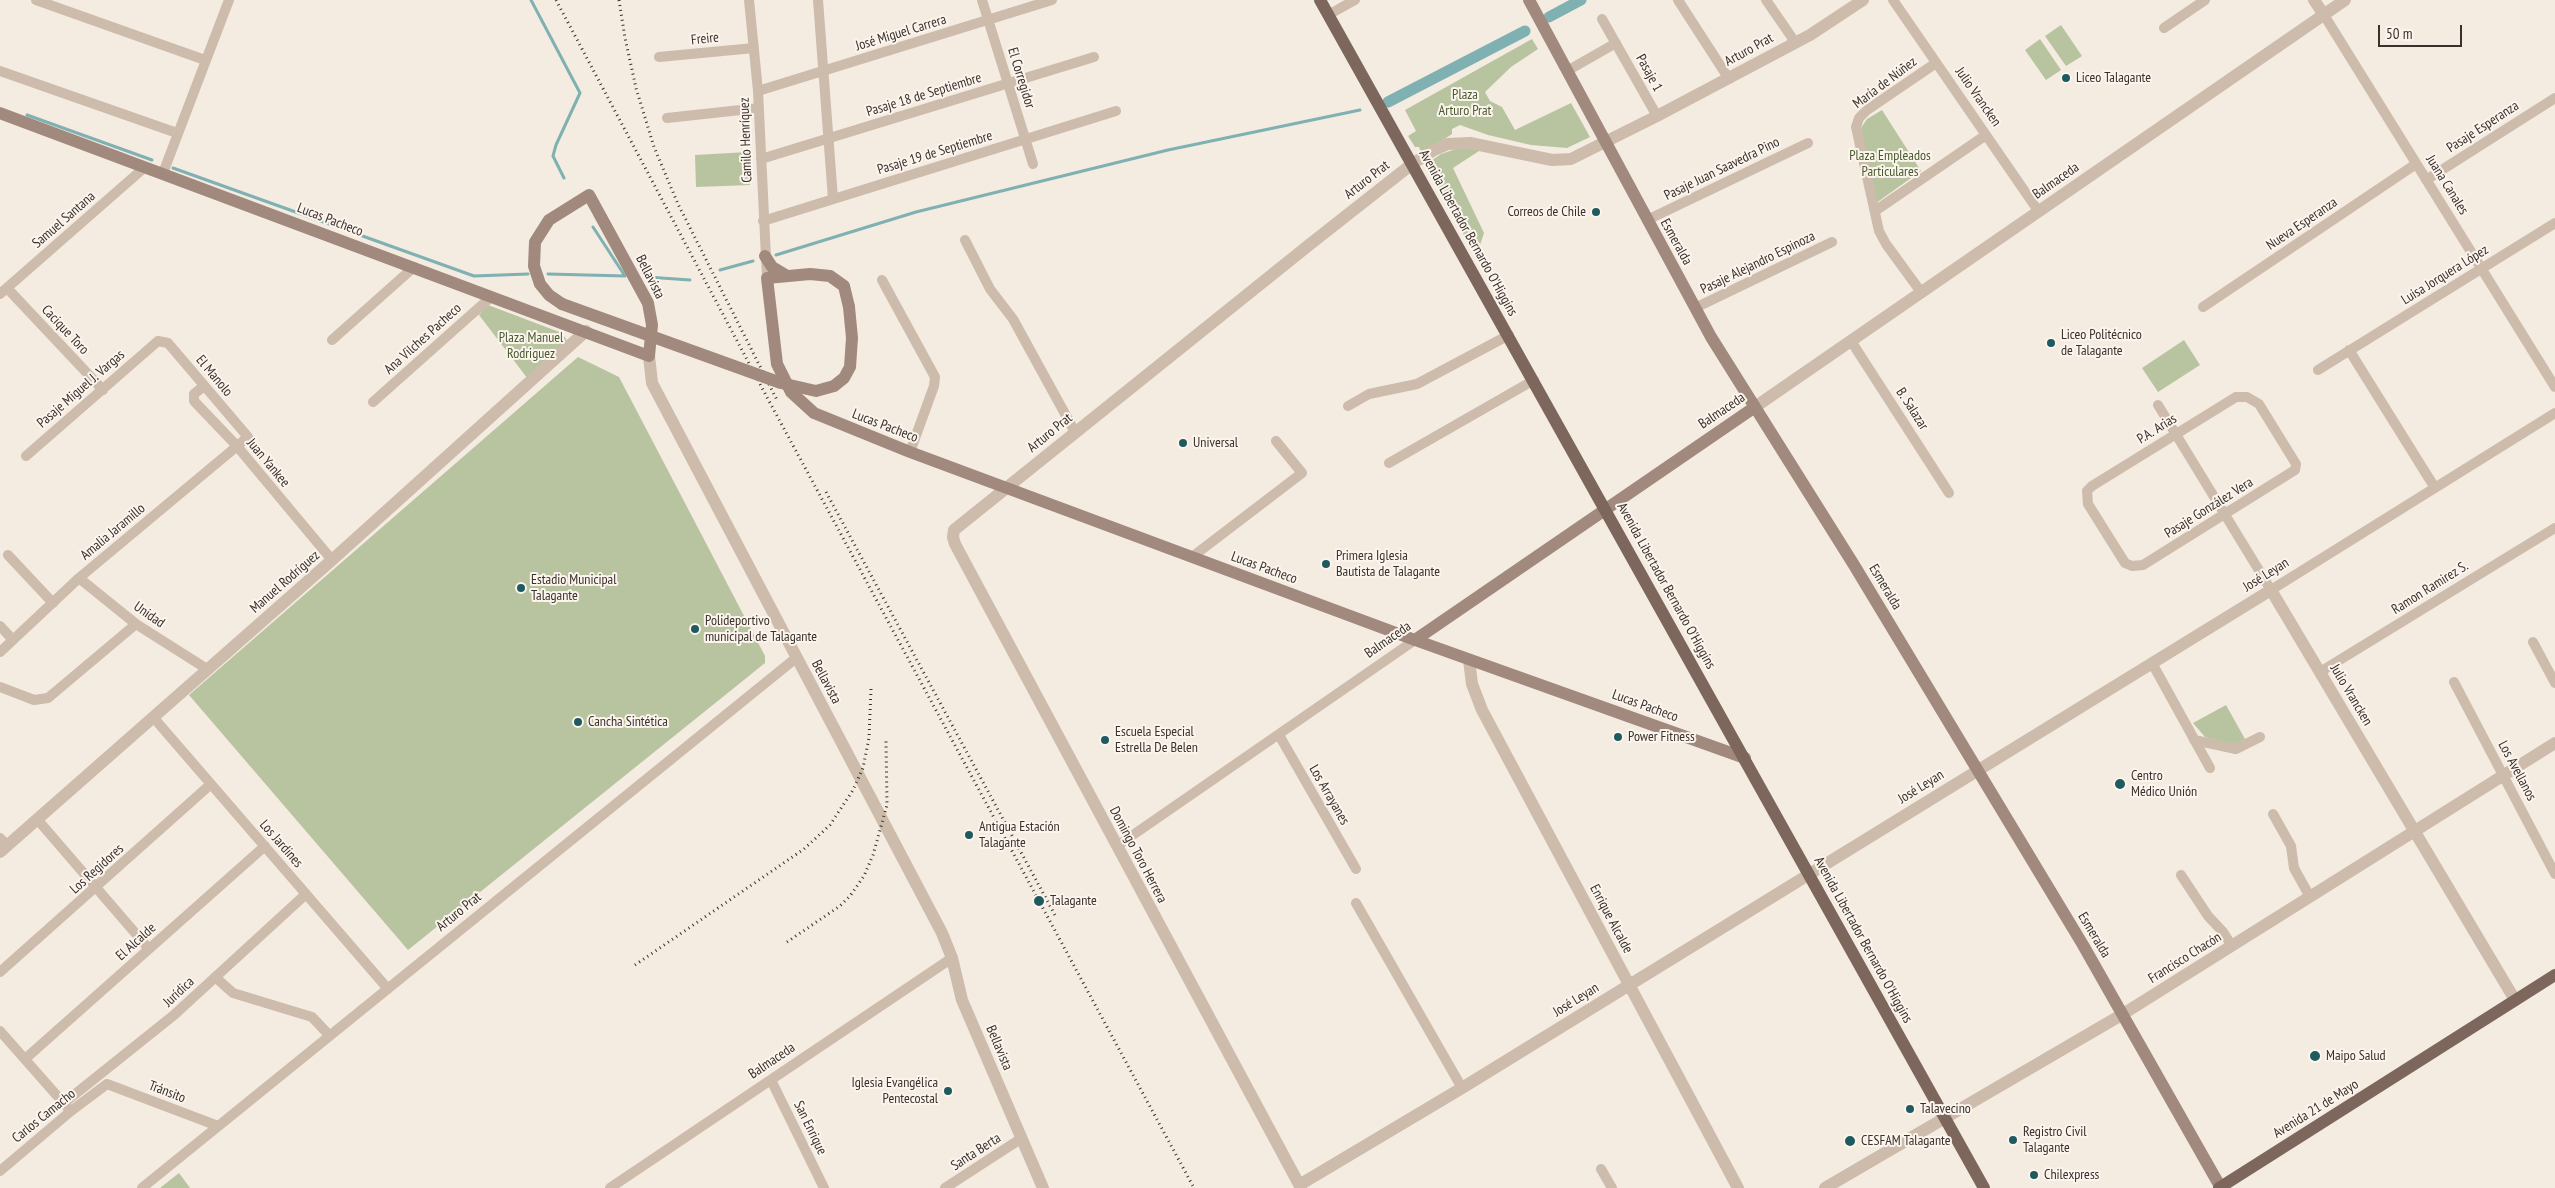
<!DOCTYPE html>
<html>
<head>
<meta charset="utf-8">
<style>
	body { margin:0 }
	#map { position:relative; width:2555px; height:1188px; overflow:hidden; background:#f4ebe1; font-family:"PT Sans Narrow",sans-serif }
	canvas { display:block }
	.scale { position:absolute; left:2378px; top:25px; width:84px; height:22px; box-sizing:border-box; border:2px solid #3b302b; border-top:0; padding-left:6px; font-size:15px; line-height:18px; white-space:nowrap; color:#3b302b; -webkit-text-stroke:4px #fbf5ee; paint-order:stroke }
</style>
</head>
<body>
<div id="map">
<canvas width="2555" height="1188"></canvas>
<div class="scale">50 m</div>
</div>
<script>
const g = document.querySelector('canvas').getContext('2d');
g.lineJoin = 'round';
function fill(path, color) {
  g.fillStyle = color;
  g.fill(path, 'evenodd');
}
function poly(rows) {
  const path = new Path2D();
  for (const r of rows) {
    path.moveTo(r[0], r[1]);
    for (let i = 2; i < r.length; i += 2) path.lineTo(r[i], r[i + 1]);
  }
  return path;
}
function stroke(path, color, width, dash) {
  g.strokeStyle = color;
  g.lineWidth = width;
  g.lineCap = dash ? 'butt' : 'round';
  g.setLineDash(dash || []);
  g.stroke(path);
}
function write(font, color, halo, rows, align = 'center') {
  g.font = font + ' "PT Sans Narrow",sans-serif';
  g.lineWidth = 4;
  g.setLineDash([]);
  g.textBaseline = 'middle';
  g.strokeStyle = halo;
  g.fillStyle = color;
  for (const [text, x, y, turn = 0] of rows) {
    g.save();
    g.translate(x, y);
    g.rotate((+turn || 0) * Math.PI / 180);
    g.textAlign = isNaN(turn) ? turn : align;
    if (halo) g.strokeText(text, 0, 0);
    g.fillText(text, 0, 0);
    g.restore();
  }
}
fill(poly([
	[2061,25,2082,56,2066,66,2045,36],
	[1532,39,1538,49,1511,67,1485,92,1490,101,1502,107,1515,130,1571,103,1590,137,1567,148,1531,145,1488,135,1460,125,1452,129,1452,134,1422,154,1419,147,1415,147,1408,136,1416,131,1405,110],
	[2040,39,2061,70,2046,80,2025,50],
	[1882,110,1921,171,1876,203,1861,128,1867,119],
	[1462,147,1482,149,1453,168,1484,233,1476,257,1427,167,1428,163,1441,154],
	[748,152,750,185,696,187,695,155],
	[488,305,562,333,568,342,528,379,479,315],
	[2184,340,2200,365,2158,392,2142,368],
	[578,357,619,377,765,656,765,663,408,950,189,695],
	[2226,705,2245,739,2235,745,2205,737,2193,723],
	[179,1173,190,1188,160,1188]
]), '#b8c4a0');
stroke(poly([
	[531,0,580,93,556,145,553,156,564,178],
	[27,115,152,160],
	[173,168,474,276,528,274],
	[593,227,625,276],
	[776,255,916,212,1168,150,1360,110],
	[720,270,753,261],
	[548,274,625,276],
	[647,277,690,280]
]), '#7fb0b2', 3);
stroke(poly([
	[1549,17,1581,0],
	[1388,102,1525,31]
]), '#7fb0b2', 11);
stroke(poly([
	[36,0,205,60],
	[749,0,758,91,767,278],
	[818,0,833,199],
	[982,0,1033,164],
	[1678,0,1729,79],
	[1766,0,1795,42],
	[1893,0,2039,212],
	[1328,15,1355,0],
	[2324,15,2555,387],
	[1602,19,1657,116],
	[2164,28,2205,0],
	[659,57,754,48],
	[0,71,177,133],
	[1567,71,1616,43],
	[758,91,1052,0],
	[667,118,759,108],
	[761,159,1094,57],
	[163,173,229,0],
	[2426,180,2555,98],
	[1875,211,1986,135],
	[1647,220,1808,143],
	[763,221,1116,111],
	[965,240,990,289,1013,319,1075,432],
	[882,280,935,377,934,386,910,452],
	[7,288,103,390],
	[1921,292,1886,244,1879,231,1856,127,1859,118,1867,110,1936,63],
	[0,294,145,167],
	[2203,307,2416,164],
	[1695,308,1832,242],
	[332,340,414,267],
	[1851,341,1949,493],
	[2349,350,2435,488],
	[2318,370,2555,223],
	[204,386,194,394,194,401,236,445,332,560],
	[2236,397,2247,397,2259,404,2296,464,2295,470,2143,565,2132,566,2125,563,2088,504,2087,491,2092,486,2236,397],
	[373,402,491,297],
	[2158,405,2271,590,2555,413],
	[1348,406,1369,394,1417,384,1509,335],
	[1389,463,1534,380],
	[8,555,53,603],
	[1192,557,1302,473,1276,441],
	[79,578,136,624,207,669],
	[0,626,13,640],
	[2533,642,2555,683],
	[0,652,79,578,248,437,168,343,158,341,26,456],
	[2152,663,2210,768],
	[2320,672,2555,528],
	[2454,682,2555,874],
	[0,687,34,700,48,698,136,624],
	[153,717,388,989],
	[1279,735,1356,869],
	[2194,740,2236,749,2260,737],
	[2273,814,2291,846,2294,868,2310,897],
	[37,819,149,949],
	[0,838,7,845],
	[1117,846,1415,640],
	[2181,875,2208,916,2223,932,2232,946],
	[1356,903,1462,1088],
	[0,972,211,784],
	[215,977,233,993,312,1017,329,1035],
	[0,1031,67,1107],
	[25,1059,265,846],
	[771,1080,824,1188],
	[64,1103,174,1015,306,894],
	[1601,1169,1612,1188],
	[0,1171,71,1111,107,1084,218,1126],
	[142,1188,796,658],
	[610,1188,952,958],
	[945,1188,1022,1138]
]), '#cdbbac', 10);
stroke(poly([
	[2314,0,2324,15],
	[649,356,652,383,942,933,952,958,962,1000,1043,1188],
	[1755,407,2345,0],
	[1469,660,1472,684,1482,710,1738,1188],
	[0,852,332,560,586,331],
	[1301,1184,1462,1088,2271,590,2515,1000],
	[1301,1188,955,544,953,537,954,530,1309,245,1412,164,1434,150,1448,144,1470,143,1552,160,1571,159,1657,116,1810,35,1863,0],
	[1825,1188,2123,1014,2555,743]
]), '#cdbbac', 12);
stroke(poly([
	[1529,0,1711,337,1854,565,2083,945,2221,1188],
	[0,113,649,356,652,325,648,303,589,195,549,220,535,242,534,266,540,284,549,295,562,304],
	[765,256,772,267,787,276],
	[849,307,844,286,830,276,810,274,767,278,777,364,791,392,814,413,910,452,1415,640,1745,758],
	[1415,640,1755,407]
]), '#a18a7d', 12);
stroke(poly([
	[1320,0,1984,1188],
	[2219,1188,2555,975]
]), '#7d675c', 12);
stroke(poly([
	[556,0,769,401,1194,1188],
	[619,0,625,38,636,88,654,147,678,204,778,402],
	[826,492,1056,917],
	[787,942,840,906,850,896,864,876,873,855,887,805,886,741],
	[635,965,804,849,830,825,853,790,863,768,869,738,871,689]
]), '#3b302b', 3, [1, 4]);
stroke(poly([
	[562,304,781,383,816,391,834,386,844,378,850,367,852,338,849,307]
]), '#a18a7d', 12);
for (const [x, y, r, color] of [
	[2066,78,5,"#1f5a5e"],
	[1596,212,5,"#1f5a5e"],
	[2051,343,5,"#1f5a5e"],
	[1183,443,5,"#1f5a5e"],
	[1326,564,5,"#1f5a5e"],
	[521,588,5,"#1f5a5e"],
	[695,629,5,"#1f5a5e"],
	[578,722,5,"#1f5a5e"],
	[1618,737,5,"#1f5a5e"],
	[1105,740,5,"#1f5a5e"],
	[2120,784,6,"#1f5a5e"],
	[969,835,5,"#1f5a5e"],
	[1039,901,6,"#1f5a5e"],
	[2315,1056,6,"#1f5a5e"],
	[948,1091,5,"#1f5a5e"],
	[1910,1109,5,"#1f5a5e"],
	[2013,1140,5,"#1f5a5e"],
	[1850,1141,6,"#1f5a5e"],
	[2034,1175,5,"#1f5a5e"]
]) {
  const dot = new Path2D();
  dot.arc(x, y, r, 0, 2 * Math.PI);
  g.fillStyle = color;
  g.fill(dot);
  stroke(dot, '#fbf5ee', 2);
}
write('14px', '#3b302b', '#fbf5ee', [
	["José Miguel Carrera",901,33,-17],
	["Freire",705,39,-6],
	["Arturo Prat",1749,50,-29],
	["Pasaje 1",1649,73,61],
	["El Corregidor",1021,78,73],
	["María de Núñez",1885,83,-37],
	["Pasaje 18 de Septiembre",924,95,-17],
	["Julio Vrancken",1978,97,55],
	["Pasaje Esperanza",2483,127,-33],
	["Camilo Henríquez",746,140,-92],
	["Pasaje 19 de Septiembre",935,153,-17],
	["Pasaje Juan Saavedra Pino",1722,169,-26],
	["Arturo Prat",1367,180,-38],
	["Balmaceda",2056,181,-35],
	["Juana Canales",2447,185,58],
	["Samuel Santana",64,220,-41],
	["Lucas Pacheco",330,220,21],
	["Nueva Esperanza",2302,224,-34],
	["Avenida Libertador Bernardo O'Higgins",1468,233,61],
	["Esmeralda",1676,242,61],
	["Pasaje Alejandro Espinoza",1758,263,-26],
	["Luisa Jorquera López",2445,275,-32],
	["Bellavista",650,277,63],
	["Cacique Toro",65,330,47],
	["Ana Vilches Pacheco",423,339,-42],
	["El Manolo",214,376,50],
	["Pasaje Miguel J. Vargas",81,389,-41],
	["B. Salazar",1912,409,57],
	["Balmaceda",1722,411,-34],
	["Lucas Pacheco",885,426,21],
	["P.A. Arias",2157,429,-32],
	["Arturo Prat",1050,433,-39],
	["Juan Yankee",268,463,50],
	["Pasaje González Vera",2209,508,-32],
	["Amalia Jaramillo",113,532,-40],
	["Lucas Pacheco",1264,568,20],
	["José Leyan",2266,575,-32],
	["Manuel Rodríguez",285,582,-41],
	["Avenida Libertador Bernardo O'Higgins",1666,586,61],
	["Esmeralda",1885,587,59],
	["Ramon Ramirez S.",2430,588,-32],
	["Unidad",149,615,35],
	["Balmaceda",1388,640,-35],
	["Bellavista",826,682,62],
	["Julio Vrancken",2351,695,59],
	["Lucas Pacheco",1645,706,20],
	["Los Avellanos",2517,771,62],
	["José Leyan",1921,787,-32],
	["Los Arrayanes",1329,795,60],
	["Los Jardines",281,844,49],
	["Domingo Toro Herrera",1138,855,62],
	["Los Regidores",97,869,-42],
	["Arturo Prat",459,912,-39],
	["Enrique Alcalde",1611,919,62],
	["Esmeralda",2094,935,59],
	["Avenida Libertador Bernardo O'Higgins",1863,940,61],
	["El Alcalde",136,942,-42],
	["Francisco Chacón",2185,958,-32],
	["Jurídica",179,992,-43],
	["José Leyan",1576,1000,-32],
	["Bellavista",999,1048,67],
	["Balmaceda",772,1061,-34],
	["Tránsito",167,1092,21],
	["Avenida 21 de Mayo",2316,1109,-32],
	["Carlos Camacho",44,1116,-39],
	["San Enrique",810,1128,64],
	["Santa Berta",976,1152,-33]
]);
write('14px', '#3b302b', '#fbf5ee', [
	["Liceo Talagante",2076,78],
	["Correos de Chile",1586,212,"right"],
	["Liceo Politécnico",2061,335],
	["de Talagante",2061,351],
	["Universal",1193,443],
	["Primera Iglesia",1336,556],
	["Bautista de Talagante",1336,572],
	["Estadio Municipal",531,580],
	["Talagante",531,596],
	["Polideportivo",705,621],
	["municipal de Talagante",705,637],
	["Cancha Sintética",588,722],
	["Escuela Especial",1115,732],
	["Estrella De Belen",1115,748],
	["Power Fitness",1628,737],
	["Centro",2131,776],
	["Médico Unión",2131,792],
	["Antigua Estación",979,827],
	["Talagante",979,843],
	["Talagante",1050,901],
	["Maipo Salud",2326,1056],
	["Iglesia Evangélica",938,1083,"right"],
	["Pentecostal",938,1099,"right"],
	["Talavecino",1920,1109],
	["Registro Civil",2023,1132],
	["Talagante",2023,1148],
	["CESFAM Talagante",1861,1141],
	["Chilexpress",2044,1175]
], 'left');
write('14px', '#4a5a2e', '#fbf5ee', [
	["Plaza",1465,95],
	["Arturo Prat",1465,111],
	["Plaza Empleados",1890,156],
	["Particulares",1890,172],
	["Plaza Manuel",531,338],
	["Rodriguez",531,354]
]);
</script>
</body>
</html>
